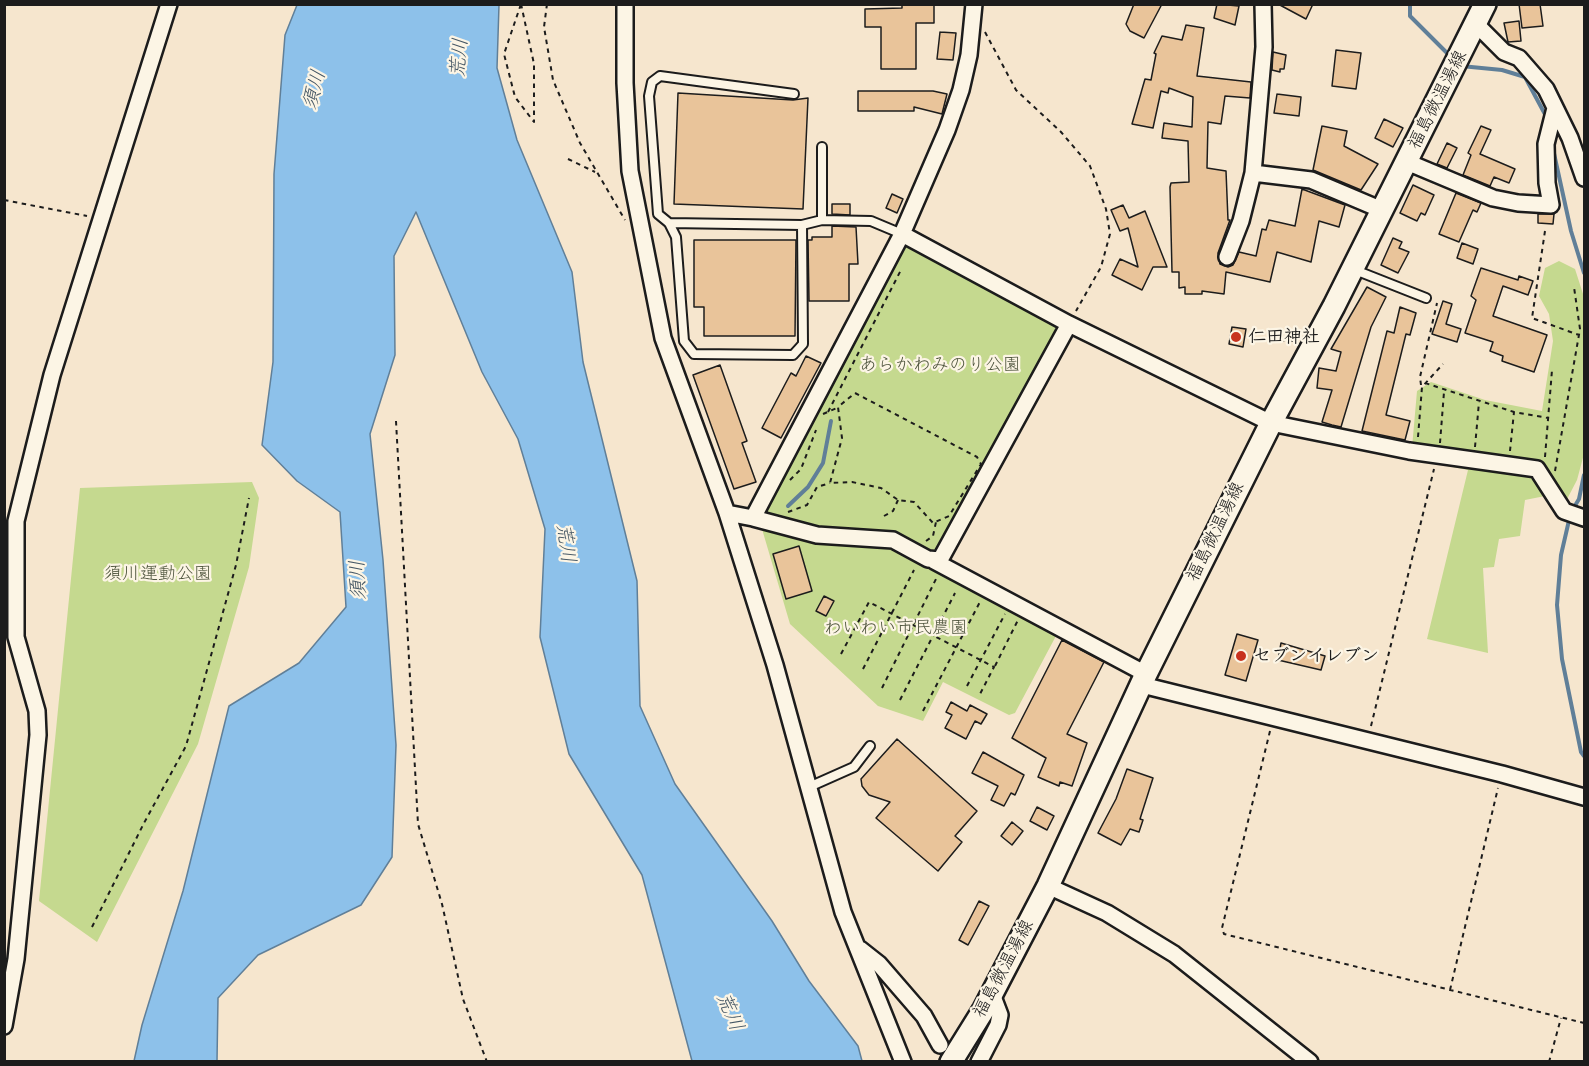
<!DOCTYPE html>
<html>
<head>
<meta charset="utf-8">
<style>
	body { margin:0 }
	#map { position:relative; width:1589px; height:1066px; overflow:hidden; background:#f6e6ce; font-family:"Balsamiq Sans",sans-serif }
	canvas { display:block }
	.frame { position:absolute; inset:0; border:6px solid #1c1c1c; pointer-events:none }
</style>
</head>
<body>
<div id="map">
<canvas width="1589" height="1066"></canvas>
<div class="frame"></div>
</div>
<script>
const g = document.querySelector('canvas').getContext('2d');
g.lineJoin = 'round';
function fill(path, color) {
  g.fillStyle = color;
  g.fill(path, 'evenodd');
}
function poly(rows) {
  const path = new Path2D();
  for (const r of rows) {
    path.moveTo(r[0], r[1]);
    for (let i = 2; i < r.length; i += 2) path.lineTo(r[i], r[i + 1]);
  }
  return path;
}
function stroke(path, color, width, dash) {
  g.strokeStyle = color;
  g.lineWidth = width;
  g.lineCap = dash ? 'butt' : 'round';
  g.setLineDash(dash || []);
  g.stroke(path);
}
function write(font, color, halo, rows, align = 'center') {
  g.font = font + ' "Balsamiq Sans","Klee One",sans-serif';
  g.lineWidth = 4.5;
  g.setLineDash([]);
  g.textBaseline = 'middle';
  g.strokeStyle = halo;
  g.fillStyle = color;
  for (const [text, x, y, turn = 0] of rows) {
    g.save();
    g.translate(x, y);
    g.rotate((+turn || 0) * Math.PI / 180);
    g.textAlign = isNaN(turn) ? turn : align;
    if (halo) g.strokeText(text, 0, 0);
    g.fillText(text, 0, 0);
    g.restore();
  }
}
fill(poly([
	[904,238,1064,324,938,557,891,535,820,532,759,517],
	[1559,261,1575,269,1584,297,1584,454,1577,480,1564,505,1545,496,1525,500,1520,536,1499,539,1494,567,1483,568,1488,653,1427,639,1468,470,1411,459,1417,391,1431,382,1485,400,1542,411,1553,341,1549,314,1539,296,1545,268],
	[252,482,259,498,249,567,198,744,97,942,39,901,80,488],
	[767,527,891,545,1057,634,1015,713,1009,715,943,682,923,721,878,706,790,624,762,529]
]), '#c5d98f');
const water = poly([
	[297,5,499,5,497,68,517,140,572,272,583,362,637,581,640,706,675,784,772,921,809,981,858,1046,862,1061,692,1061,642,875,569,754,540,637,545,529,518,439,482,372,416,212,394,256,395,355,370,434,383,560,396,745,392,857,361,905,258,955,218,998,217,1061,134,1061,142,1025,183,891,229,706,299,663,346,607,340,512,297,481,262,445,273,362,274,174,285,35,297,5]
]);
fill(water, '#8dc1ea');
stroke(water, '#607f98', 1.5);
stroke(poly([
	[1410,4,1410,16,1451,57],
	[1461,66,1502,70,1525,77,1547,118],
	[1553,149,1571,231,1584,273],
	[788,506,808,487,823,463,831,421],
	[1573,509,1579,499,1584,475],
	[1570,516,1561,555,1557,605,1562,659,1581,752,1584,756]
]), '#607f98', 4);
const building = poly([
	[902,4,934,4,934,23,916,23,916,69,881,69,881,27,865,27,865,9,902,8,902,4],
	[1134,4,1162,4,1144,38,1130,31,1126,24,1134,4],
	[1217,4,1239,6,1235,25,1214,18,1217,4],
	[1278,4,1313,4,1306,19,1278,4],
	[1519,4,1540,4,1543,26,1522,28,1519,4],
	[1519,21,1521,41,1508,42,1504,23,1519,21],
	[1186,25,1204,28,1197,76,1251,82,1250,98,1225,96,1221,124,1208,122,1207,168,1226,171,1228,220,1230,220,1218,253,1220,264,1228,267,1233,265,1239,252,1256,256,1262,229,1266,230,1269,220,1295,226,1302,189,1345,205,1339,227,1319,221,1311,262,1277,252,1270,282,1226,272,1224,294,1202,291,1202,294,1185,294,1185,287,1179,288,1179,272,1172,272,1170,187,1171,183,1189,182,1188,141,1162,138,1164,123,1192,127,1193,97,1169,88,1168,93,1161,91,1153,128,1132,124,1145,79,1151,80,1156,54,1154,53,1162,36,1182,40,1186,25],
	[940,32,956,33,953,60,937,59,940,32],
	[1336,50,1361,53,1356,89,1332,86,1336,50],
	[1273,52,1286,55,1284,69,1280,69,1280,72,1272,70,1273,52],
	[858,91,933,91,947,94,942,114,914,107,914,111,858,111,858,91],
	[678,93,793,100,808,98,803,209,674,204,678,93],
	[1277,94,1301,97,1299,116,1274,113,1277,94],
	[1384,119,1403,128,1393,147,1375,138,1384,119],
	[1322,126,1347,131,1344,146,1378,164,1361,190,1313,170,1322,126],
	[1481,126,1491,130,1480,154,1515,169,1509,183,1494,177,1490,186,1463,175,1471,155,1468,153,1481,126],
	[1447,143,1457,148,1447,168,1437,164,1447,143],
	[1413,185,1434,195,1425,215,1421,213,1417,221,1400,213,1413,185],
	[1456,193,1481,203,1477,212,1473,210,1459,242,1439,234,1456,193],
	[892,194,903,199,897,213,886,208,892,194],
	[832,204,850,204,850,215,832,214,832,204],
	[1123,205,1129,218,1145,211,1167,267,1153,267,1142,290,1112,275,1120,259,1138,267,1128,228,1120,231,1111,210,1123,205],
	[1538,214,1554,214,1553,224,1538,223,1538,214],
	[832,226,856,227,858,264,849,264,849,301,809,301,808,240,812,240,812,237,832,237,832,226],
	[1393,238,1402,242,1399,248,1409,252,1398,273,1381,265,1393,238],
	[694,240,796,240,795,336,704,336,704,307,694,307,694,240],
	[1462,243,1478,249,1473,264,1457,258,1462,243],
	[1481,268,1518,280,1519,276,1533,281,1528,295,1503,286,1493,316,1547,335,1534,372,1502,361,1503,356,1490,351,1493,342,1465,333,1476,300,1471,296,1481,268],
	[1367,287,1386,297,1371,327,1341,427,1332,425,1322,422,1332,390,1317,388,1319,368,1336,371,1341,352,1331,349,1367,287],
	[1443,301,1452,304,1446,324,1461,329,1457,342,1432,334,1443,301],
	[1400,307,1416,313,1410,335,1406,334,1386,415,1410,421,1405,440,1362,431,1387,331,1394,333,1400,307],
	[1232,327,1246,329,1243,347,1229,344,1232,327],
	[806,356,821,363,781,438,762,428,791,373,796,376,806,356],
	[720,365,747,441,742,443,756,482,734,489,693,375,720,365],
	[799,546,812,591,786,599,773,554,799,546],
	[824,596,834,601,826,616,816,611,824,596],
	[1237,634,1258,640,1246,681,1225,675,1237,634],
	[1062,640,1104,662,1067,734,1087,743,1072,786,1060,782,1059,786,1038,777,1046,758,1012,738,1062,640],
	[1281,643,1325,656,1321,670,1278,660,1281,643],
	[951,702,967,711,970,705,987,714,981,724,975,721,966,739,945,728,952,715,946,712,951,702],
	[897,739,977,811,955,836,962,842,938,871,876,818,890,802,869,795,862,786,861,779,897,739],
	[983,752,1024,775,1015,795,1011,793,1004,806,991,800,998,786,972,773,983,752],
	[1127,769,1153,778,1140,819,1143,820,1139,832,1130,829,1121,845,1098,833,1116,799,1127,769],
	[1037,807,1054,816,1047,830,1030,821,1037,807],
	[1012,822,1023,831,1012,845,1001,836,1012,822],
	[979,901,989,906,968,945,959,940,979,901]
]);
fill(building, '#e9c49a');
stroke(building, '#1c1c1c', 1.5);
const lane = poly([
	[794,94,660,76,652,82,649,96,658,214,669,223,676,237,684,341,694,354,793,355,803,344,802,225],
	[822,147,822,220],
	[669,223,802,225,822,220,871,221,902,234],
	[1355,270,1426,298],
	[809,787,854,767,870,746]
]);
const street = poly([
	[625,4,625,83,630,171,663,338,727,513,775,665,843,912,903,1062],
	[1476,24,1504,52,1519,58,1546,89,1570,138,1584,178],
	[1407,162,1493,198,1518,203,1551,205,1547,183,1546,144,1555,108],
	[1253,173,1311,180,1382,210],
	[902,234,947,130,961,90,969,55,974,4],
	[1227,257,1241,221,1253,173,1264,47,1263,4],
	[727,513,753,518,902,234,1069,324,1271,423,1409,451,1537,469,1564,511,1584,518],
	[753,518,817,535,893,540,928,559,940,560,1069,324],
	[934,561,1146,674],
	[1142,685,1502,774,1584,797],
	[1048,886,1107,913,1174,954,1310,1062],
	[860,949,879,964,924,1016,940,1045],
	[4,1026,16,959,38,735,37,711,16,637,16,521,52,375,169,4],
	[979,1062,998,1025,1000,1015,992,994]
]);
const secondary = poly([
	[951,1062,984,1009,1048,886,1146,674,1271,423,1334,306,1485,4]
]);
stroke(lane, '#1c1c1c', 12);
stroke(street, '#1c1c1c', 20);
stroke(secondary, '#1c1c1c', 26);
stroke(poly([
	[521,4,534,64,534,122,515,97,504,54,521,4],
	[547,4,544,27,553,80,580,143,625,220],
	[985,32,1016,90,1061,132,1090,166,1106,209,1110,234,1101,267,1076,311],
	[568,159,595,172],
	[4,200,87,216],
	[1545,231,1532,318,1579,335],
	[1253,339,1297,341],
	[1425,383,1514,412,1548,418],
	[1421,385,1420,377,1437,303],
	[855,393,977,457,981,464,949,516,933,523,914,502,898,500,881,488,852,482,830,483,842,438,838,407,855,393],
	[828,412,902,268],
	[823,414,837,408],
	[396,421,418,824,442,904,463,999,487,1062],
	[1418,437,1422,387,1443,364],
	[1440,443,1444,392],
	[1475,447,1479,402],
	[1510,451,1514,412],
	[1545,457,1552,370],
	[1555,471,1580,329,1574,287],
	[790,480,801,469,816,430],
	[788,512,807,505,817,487,830,483],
	[884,516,893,511,898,500],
	[926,541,933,536,936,522],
	[841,654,869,602,994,667,980,694],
	[995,666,1018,620],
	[863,669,914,570],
	[967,686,1005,614],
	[882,688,936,579],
	[900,700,955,593],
	[923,711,981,600],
	[1371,726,1434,469],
	[1270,731,1222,928,1224,934,1584,1023],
	[92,927,144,823,186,746,236,565,249,498],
	[1450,990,1498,788],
	[1549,1062,1561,1018]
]), '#1c1c1c', 2, [4.5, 4.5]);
stroke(lane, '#fcf5e5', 8);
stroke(street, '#fcf5e5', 15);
stroke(secondary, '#fcf5e5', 21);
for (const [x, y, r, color] of [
	[1236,337,6,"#c8321e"],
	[1241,656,6,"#c8321e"]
]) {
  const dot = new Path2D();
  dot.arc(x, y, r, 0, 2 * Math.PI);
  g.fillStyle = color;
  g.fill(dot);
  stroke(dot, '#fcf5e5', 2);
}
write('18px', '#1c1c1c', '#fcf5e5', [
	["福島微温湯線",1438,100,-63],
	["福島微温湯線",1216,532,-64],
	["福島微温湯線",1004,969,-62]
]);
write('bold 18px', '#1c1c1c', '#fcf5e5', [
	["仁田神社",1248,337],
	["セブンイレブン",1253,656]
], 'left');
write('18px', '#4f553e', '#fcf5e5', [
	["あらかわみのり公園",940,365],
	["須川運動公園",158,574],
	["わいわい市民農園",896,628]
]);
write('italic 20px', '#445664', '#fcf5e5', [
	["荒川",460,58,-85],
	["須川",315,90,-75],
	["荒川",565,543,82],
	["須川",359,580,-93],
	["荒川",729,1012,67]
]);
</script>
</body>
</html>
